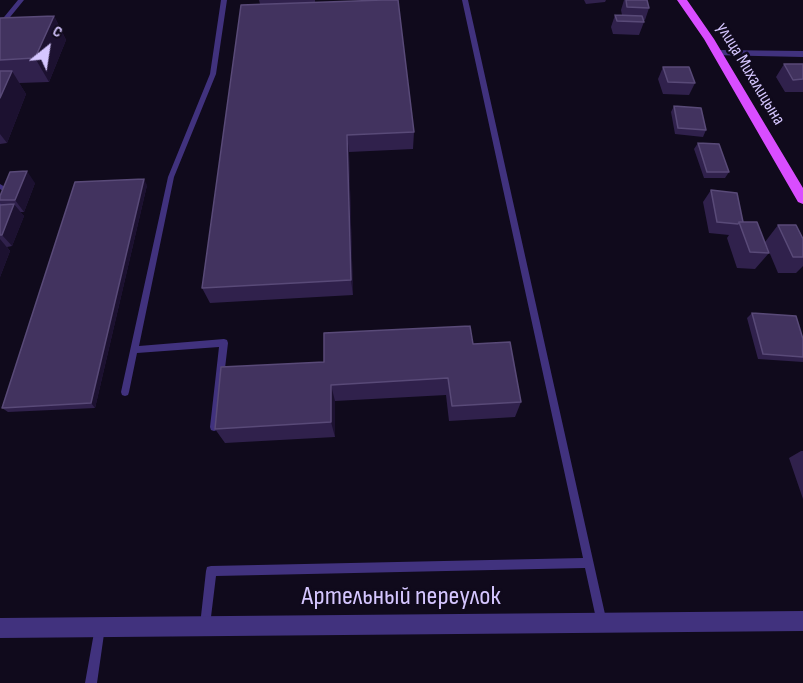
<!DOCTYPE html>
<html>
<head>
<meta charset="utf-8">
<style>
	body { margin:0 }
	#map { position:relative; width:803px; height:683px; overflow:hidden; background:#100a1c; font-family:"Sofia Sans Condensed",sans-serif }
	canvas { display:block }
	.north { position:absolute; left:18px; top:18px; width:60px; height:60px; -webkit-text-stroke:4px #100a1c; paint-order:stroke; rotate:30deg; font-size:16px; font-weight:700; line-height:24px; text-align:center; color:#d5c6ff }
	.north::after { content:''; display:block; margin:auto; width:21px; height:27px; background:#d5c6ff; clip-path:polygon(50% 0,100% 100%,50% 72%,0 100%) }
</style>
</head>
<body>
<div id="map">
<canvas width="803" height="683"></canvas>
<div class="north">С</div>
</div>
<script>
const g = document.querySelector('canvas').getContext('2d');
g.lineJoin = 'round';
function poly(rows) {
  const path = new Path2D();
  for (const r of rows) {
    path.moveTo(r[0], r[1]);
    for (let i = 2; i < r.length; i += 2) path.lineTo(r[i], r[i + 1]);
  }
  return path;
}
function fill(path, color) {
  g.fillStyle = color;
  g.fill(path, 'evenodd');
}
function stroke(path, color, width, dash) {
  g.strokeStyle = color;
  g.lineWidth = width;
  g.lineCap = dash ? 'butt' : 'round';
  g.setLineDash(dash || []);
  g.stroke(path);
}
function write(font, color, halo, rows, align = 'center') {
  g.font = font + ' "Sofia Sans Condensed",sans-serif';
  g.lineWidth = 5;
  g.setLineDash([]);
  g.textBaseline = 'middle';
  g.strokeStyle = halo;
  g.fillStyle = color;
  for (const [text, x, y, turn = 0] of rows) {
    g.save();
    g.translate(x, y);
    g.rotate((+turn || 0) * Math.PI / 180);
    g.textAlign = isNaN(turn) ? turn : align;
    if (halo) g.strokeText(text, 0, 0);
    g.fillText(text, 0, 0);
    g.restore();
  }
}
fill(poly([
	[18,0,24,0,2,27,0,28,0,22,18,0],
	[221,0,227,0,216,74,174,177,139,346,224,339,227,340,228,343,218,427,217,430,214,431,211,430,210,427,219,347,137,353,129,392,128,395,125,396,122,395,121,392,168,177,210,74,221,0],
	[462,0,468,0,607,623,606,627,602,628,598,627,597,623,585,568,216,576,210,625,209,629,205,630,201,629,200,625,206,571,207,567,211,566,583,558,462,0],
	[0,184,10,190,4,208,0,211,0,199,3,191,0,189,0,184],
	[100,622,104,623,105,627,97,683,85,683,95,627,96,623,100,622]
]), '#41327e');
fill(poly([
	[717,50,803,51,803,57,713,55,713,51,717,50],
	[803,611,803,631,0,638,0,618,803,611]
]), '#41327e');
fill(poly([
	[677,0,687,0,714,39,803,188,803,204,798,202,704,39,677,0]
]), '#d94dff');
fill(poly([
	[259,0,315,0,315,2,414,132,413,149,349,152,353,295,210,303,202,288,260,4],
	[584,0,606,0,605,2,586,4],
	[624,0,647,0,649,8,645,20,643,20,644,22,639,35,613,34,611,27,615,15,622,15,621,10],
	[54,16,66,40,49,82,19,83,26,94,7,143,0,144,0,18],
	[784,64,803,64,803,92,785,92,776,77],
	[663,67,695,83,689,95,663,94,658,79],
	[674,106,706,130,703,137,675,134,671,112],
	[698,143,729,172,725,178,704,178,694,149],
	[35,183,24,212,20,212,24,216,12,246,7,247,10,251,0,277,0,205,1,205,0,203,0,196],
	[147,185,95,408,8,412,2,408],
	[711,190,765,242,778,225,803,239,803,266,796,273,778,273,765,242,769,253,755,269,737,268,727,238,729,235,709,233,703,202],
	[752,313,803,339,803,362,758,359,747,318],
	[473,344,521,402,515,417,449,421,446,395,335,401,335,437,225,443,215,429,324,362],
	[801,451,803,451,803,499,789,458]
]), '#30214c');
fill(poly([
	[54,16,66,40,49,82,35,58],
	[12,71,26,94,7,143,0,134,0,98],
	[347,135,349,152,353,295,351,280],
	[27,171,35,183,24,212,15,200],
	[144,179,147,185,95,408,91,403],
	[14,204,24,216,12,246,2,235],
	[0,239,10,251,0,277],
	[331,385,335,401,335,437,331,422]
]), '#1c1130');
const building = poly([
	[383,0,398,0,414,132,347,135,351,280,202,288,241,5,383,0],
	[626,0,647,0,649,8,627,7,626,0],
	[615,15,642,16,644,22,617,21,615,15],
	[54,16,35,58,0,60,0,18,54,16],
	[784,64,803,64,803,79,793,80,784,64],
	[663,67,689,67,695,83,668,82,663,67],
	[0,71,12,71,0,98,0,71],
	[674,106,701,108,706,130,678,128,674,106],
	[698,143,719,144,729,172,707,172,698,143],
	[27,171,15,200,0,200,0,196,10,172,27,171],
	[144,179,91,403,2,408,75,182,144,179],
	[711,190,737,193,743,222,739,222,738,224,717,222,711,190],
	[14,204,2,235,0,235,0,205,14,204],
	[739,222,757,222,769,253,750,252,739,222],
	[778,225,796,225,803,239,803,257,793,257,778,225],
	[752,313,796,316,803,339,803,357,763,354,752,313],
	[470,326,473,344,510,342,521,402,452,406,448,378,331,385,331,422,215,429,221,367,324,362,324,333,470,326]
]);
fill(building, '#42335f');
stroke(building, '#594a78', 1.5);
write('18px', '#d5c6ff', '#100a1c', [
	["улица Михалицына",750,74,59]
]);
write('27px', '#d5c6ff', '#100a1c', [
	["Артельный переулок",401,597]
]);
</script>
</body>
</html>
